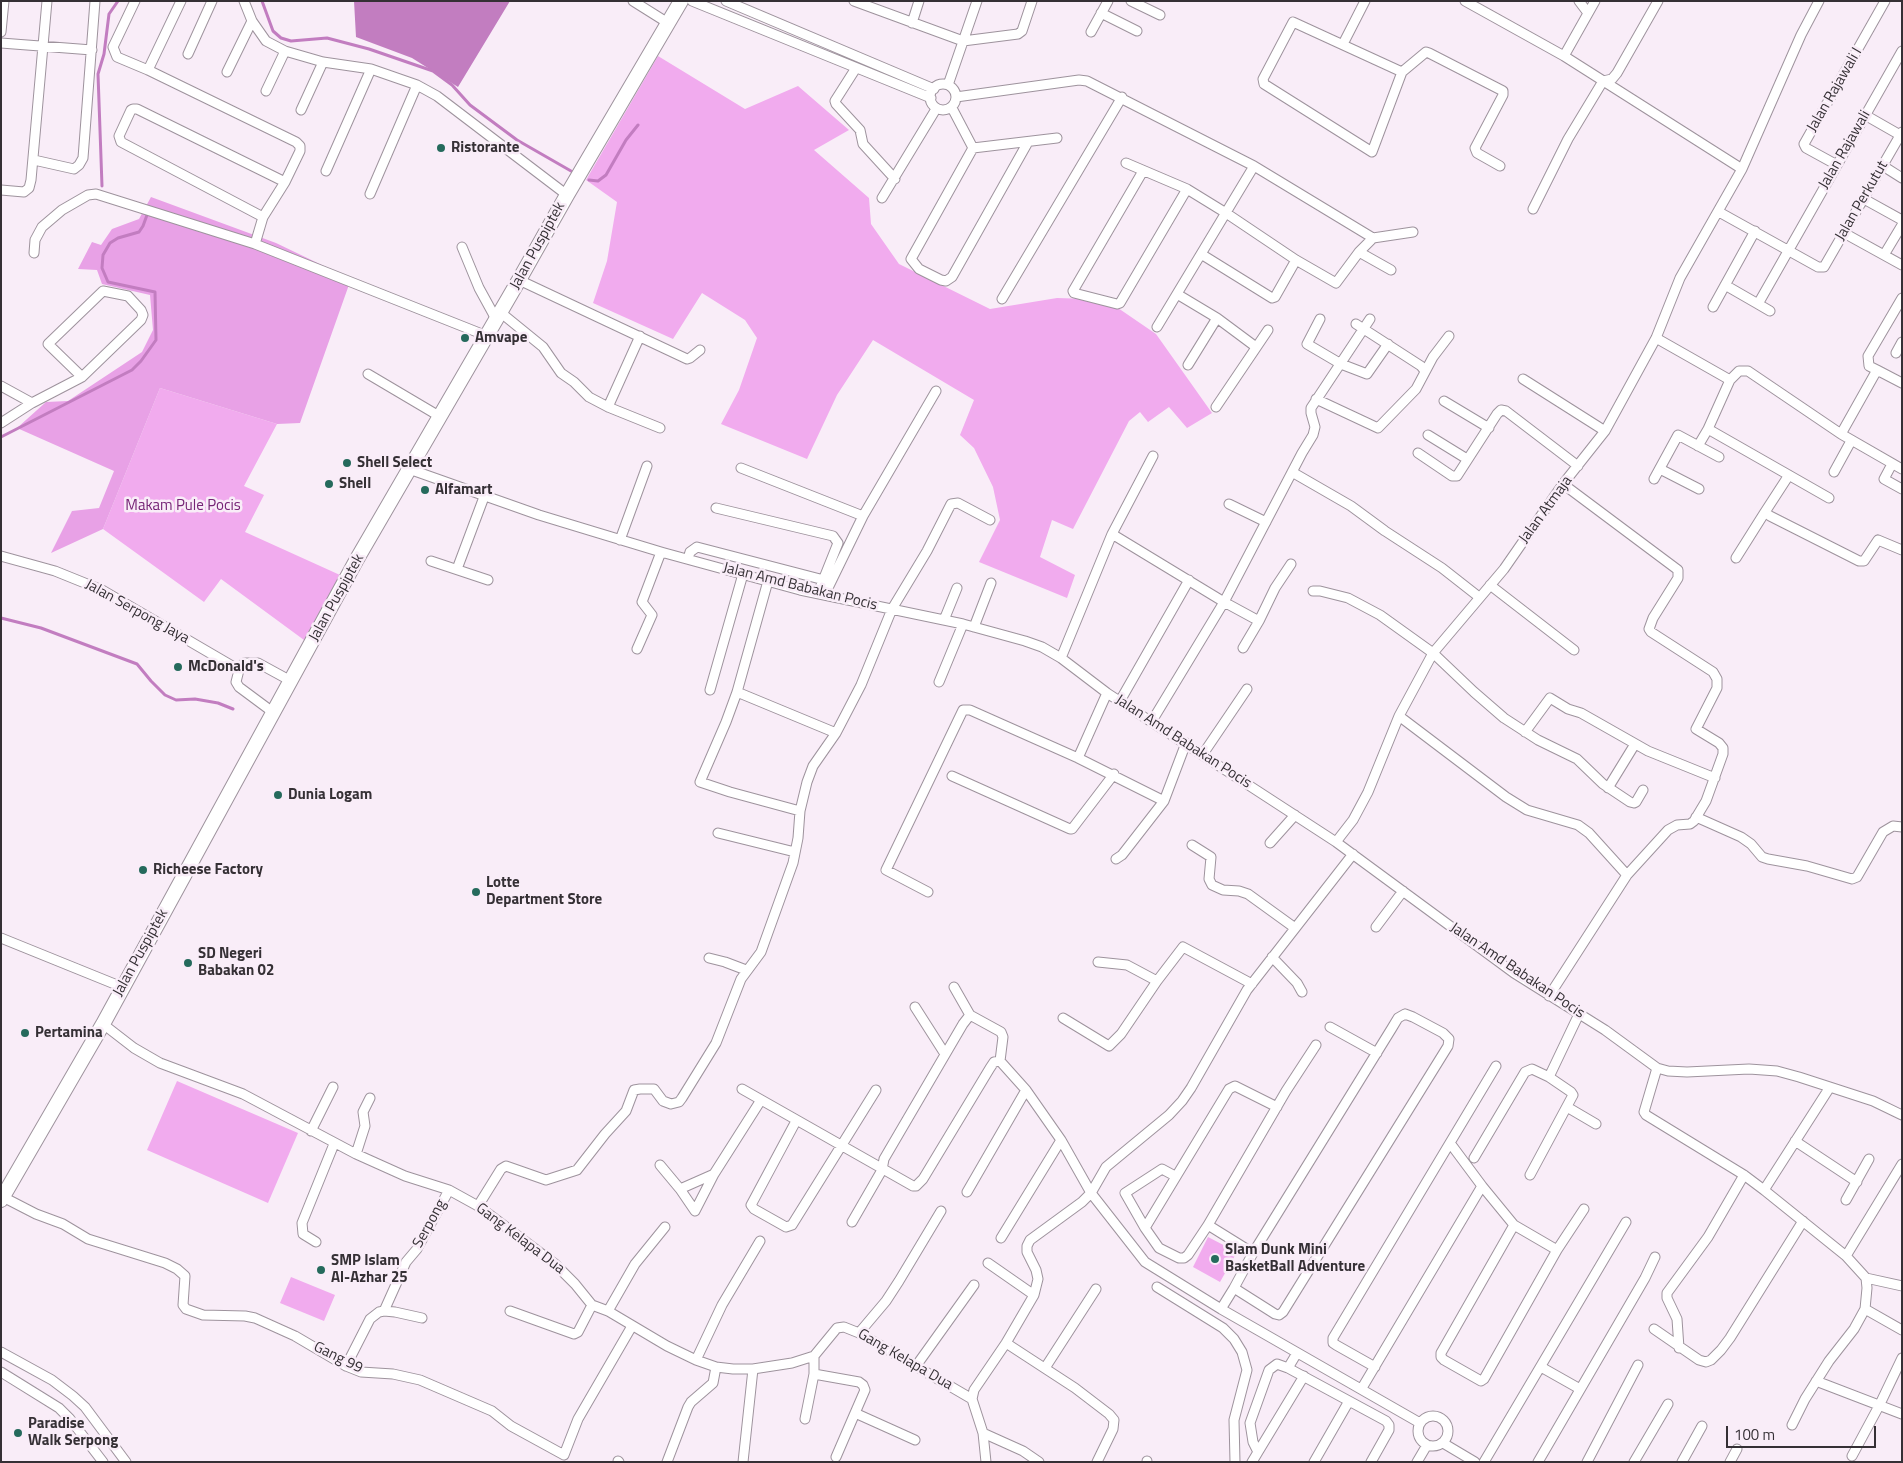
<!DOCTYPE html>
<html>
<head>
<meta charset="utf-8">
<style>
	body { margin:0 }
	#map { position:relative; width:1903px; height:1463px; overflow:hidden; background:#f9edf8; font-family:"Titillium Web",sans-serif }
	canvas { display:block }
	.frame { position:absolute; inset:0; border:2px solid #353035; pointer-events:none }
	.scale { position:absolute; left:1726px; top:1426px; width:150px; height:22px; box-sizing:border-box; border:2px solid #353035; border-top:0; padding-left:6px; font-size:15px; line-height:18px; white-space:nowrap; color:#353035; -webkit-text-stroke:4px #f9edf8; paint-order:stroke }
</style>
</head>
<body>
<div id="map">
<canvas width="1903" height="1463"></canvas>
<div class="frame"></div>
<div class="scale">100 m</div>
</div>
<script>
const g = document.querySelector('canvas').getContext('2d');
g.lineJoin = 'round';
function fill(path, color) {
  g.fillStyle = color;
  g.fill(path, 'evenodd');
}
function poly(rows) {
  const path = new Path2D();
  for (const r of rows) {
    if (r.length === 3) {
      path.moveTo(r[0] + r[2], r[1]);
      path.arc(r[0], r[1], r[2], 0, 2 * Math.PI);
      continue;
    }
    path.moveTo(r[0], r[1]);
    for (let i = 2; i < r.length; i += 2) path.lineTo(r[i], r[i + 1]);
  }
  return path;
}
function stroke(path, color, width, dash) {
  g.strokeStyle = color;
  g.lineWidth = width;
  g.lineCap = dash ? 'butt' : 'round';
  g.setLineDash(dash || []);
  g.stroke(path);
}
function write(font, color, halo, rows, align = 'center') {
  g.font = font + ' "Titillium Web",sans-serif';
  g.lineWidth = 5;
  g.setLineDash([]);
  g.textBaseline = 'middle';
  g.strokeStyle = halo;
  g.fillStyle = color;
  for (const [text, x, y, turn = 0] of rows) {
    g.save();
    g.translate(x, y);
    g.rotate((+turn || 0) * Math.PI / 180);
    g.textAlign = isNaN(turn) ? turn : align;
    if (halo) g.strokeText(text, 0, 0);
    g.fillText(text, 0, 0);
    g.restore();
  }
}
fill(poly([
	[658,56,745,109,798,86,849,130,814,150,869,198,871,224,899,264,990,309,1057,298,1089,299,1118,308,1156,334,1212,413,1187,428,1169,407,1148,422,1140,412,1129,421,1073,529,1052,520,1040,557,1075,575,1067,598,979,562,1000,520,993,487,974,448,960,435,974,400,873,340,837,395,807,459,721,424,739,390,757,338,745,320,702,293,673,339,593,303,607,261,617,202,586,180],
	[160,388,277,424,244,486,264,495,245,532,340,575,304,640,221,579,204,602,103,529],
	[177,1081,298,1133,268,1203,147,1150],
	[1208,1237,1237,1252,1220,1282,1193,1267],
	[291,1277,335,1295,324,1321,280,1303]
]), '#f1abee');
fill(poly([
	[151,197,276,243,351,279,300,423,277,424,160,388,103,529,51,553,72,511,99,508,114,471,17,428,46,402,68,401,142,352,153,330,150,295,102,284,97,270,78,269,92,242,101,245,112,229,139,219]
]), '#e8a1e6');
fill(poly([
	[354,1,510,1,458,87,412,58,356,37]
]), '#c27dc0');
stroke(poly([
	[262,1,273,31,281,38,291,41,327,38,369,49,433,71,452,85,470,105,517,140,571,171],
	[589,180,598,181,606,175,626,140,638,125],
	[102,186,98,74,104,54,109,14,118,1],
	[1,437,132,370,141,361,156,340,155,292,108,282,102,268,103,255,110,243,118,238,139,232,143,226,147,215],
	[1,618,41,628,137,664,151,681,165,695,176,700,195,699,218,703,233,709]
]), '#c27dc0', 3);
const minor = poly([
	[135,1,113,47,117,57,148,70],
	[181,1,148,70,296,142,300,146,300,151,285,182,263,217,255,244],
	[244,1,252,21,266,41,285,51,323,62,371,69,417,85,437,96,567,195],
	[633,1,668,23],
	[692,1,931,98],
	[726,1,934,89],
	[854,1,963,41,1018,34,1022,31,1032,1],
	[1131,1,1160,15],
	[1465,1,1564,56,1742,169],
	[1579,1,1588,13],
	[1101,13,1137,31],
	[912,23,919,1],
	[1,32,4,1],
	[1091,32,1108,1],
	[1,43,92,50],
	[1343,44,1365,1],
	[188,54,212,1],
	[1564,56,1595,1],
	[856,68,835,101,836,104,860,130,863,144,895,179],
	[227,72,252,21],
	[1402,72,1372,152,1264,84,1263,79,1293,22,1402,72,1426,52,1429,53,1503,91,1503,95,1475,148,1477,153,1500,166],
	[943,97,13],
	[948,85,977,1],
	[266,91,285,51],
	[956,97,1079,80,1087,81,1254,166,1373,238],
	[952,108,973,148,1057,138],
	[301,110,323,62],
	[1865,115,1900,135],
	[973,148,911,259,919,269,941,280,946,281,952,277,1028,142],
	[34,160,74,169,79,165,83,158,95,1],
	[1126,163,1187,189,1226,213,1296,260,1336,283,1359,252,1373,238,1413,232],
	[1837,165,1806,148,1804,144,1885,1],
	[1883,166,1902,178],
	[326,171,371,69],
	[1143,171,1073,291,1074,293,1117,304,1120,303,1187,189],
	[1,190,24,192,29,188,31,180,47,1],
	[370,194,417,85],
	[882,198,936,109],
	[1864,199,1902,220],
	[1533,209,1568,139,1603,81,1612,79,1617,73,1658,1],
	[1719,212,1818,267,1824,267,1902,132],
	[263,217,121,142,119,136,131,110,133,109,137,109,285,182],
	[1844,233,1902,265],
	[462,247,479,288,496,319],
	[1359,252,1391,270],
	[34,253,35,240,42,227,62,210,88,195,96,194,255,244,487,336],
	[1201,254,1272,298,1275,297,1296,260],
	[1884,255,1902,225],
	[519,280,687,359,690,358,700,350],
	[1725,285,1758,304,1902,51],
	[1177,294,1217,318,1256,347],
	[1002,299,1122,97],
	[1758,304,1770,311],
	[1713,307,1755,231],
	[500,312,543,347,561,373,574,382,589,397,608,407,660,428],
	[1320,319,1307,344,1341,364,1367,374,1388,344],
	[1356,324,1421,366,1425,371],
	[1157,327,1254,166],
	[1656,338,1730,380,1708,429,1829,498],
	[1896,353,1902,342],
	[1188,365,1217,318],
	[1877,370,1869,366,1868,356,1902,298],
	[368,374,439,416],
	[1523,379,1605,431],
	[1730,380,1739,371,1748,371,1841,434,1877,370,1902,383],
	[1,386,32,403],
	[1316,399,1378,428,1416,389,1433,357,1449,336],
	[1444,401,1489,428],
	[608,407,640,336],
	[1216,407,1268,330],
	[1,423,32,403,82,377,141,320,143,315,141,310,128,296,103,291,48,344,82,377],
	[1841,434,1902,469],
	[1428,435,1467,459],
	[1698,446,1708,429],
	[1418,453,1452,476,1457,476,1497,414,1501,410,1506,411,1578,466],
	[1892,464,1884,479,1902,489],
	[741,468,863,516],
	[409,469,539,515,661,552,800,590,963,624,1025,641,1042,647,1061,658,1107,693,1336,842,1514,973,1605,1030,1657,1068,1668,1071,1687,1072,1749,1069,1777,1071,1799,1077,1873,1101,1902,1115],
	[1660,469,1699,489],
	[1292,472,1351,506,1385,531,1442,568,1479,597],
	[1834,472,1851,441],
	[1789,475,1765,512,1770,516,1859,561,1864,561,1878,540,1902,550],
	[1654,479,1678,435,1719,457],
	[1229,504,1266,522],
	[716,508,833,536,838,543,818,593],
	[1112,534,1224,602,1302,453,1313,435,1315,427,1311,413,1311,408,1370,319],
	[620,540,647,466],
	[1,556,55,571,102,590,239,670],
	[1736,558,1765,512],
	[688,559,690,552,697,547,824,580],
	[431,561,488,580],
	[457,569,484,497],
	[768,581,737,692,726,722,700,782,730,792,800,811],
	[1490,585,1574,650],
	[1313,591,1320,591,1348,598,1380,615,1433,653,1474,692,1504,718,1538,740,1577,759,1603,784,1630,802,1634,803,1636,802,1643,790],
	[825,594,863,516,936,391],
	[944,620,957,588],
	[1259,621,1275,588,1291,564],
	[974,627,991,583],
	[637,649,652,615,642,602,661,552],
	[1061,658,1112,534,1153,456],
	[939,682,963,624],
	[710,690,743,574],
	[737,692,836,733],
	[1120,701,1189,580],
	[274,713,239,687,236,682,239,670,244,663,258,663,291,681],
	[1399,716,1506,797,1527,810,1578,825,1589,833,1627,875],
	[1152,721,1224,602,1259,621,1243,648],
	[1525,732,1550,698,1568,709,1581,713,1648,751,1715,778],
	[1203,754,1247,689],
	[1078,758,1164,801,1186,743],
	[952,776,1070,829,1072,829,1114,774],
	[1608,788,1635,744],
	[1696,817,1741,837,1751,844,1762,857,1768,859,1807,866,1852,879,1857,877,1883,832,1893,826,1902,827],
	[718,833,795,852],
	[1336,842,1353,820,1368,792,1399,716,1433,653,1504,569,1563,484,1605,431,1656,338,1680,278,1742,169,1801,35,1819,1],
	[1270,843,1295,815],
	[1192,845,1211,857,1209,879,1212,885,1223,890,1239,891,1248,894,1295,928],
	[1116,859,1122,855,1164,801],
	[928,892,886,870,963,710,970,710,1078,758,1107,693],
	[1376,927,1403,891],
	[1,938,122,987],
	[1272,957,1297,983,1302,992],
	[709,958,725,962,746,970],
	[1098,962,1127,965,1157,981],
	[954,987,970,1015,1001,1032,1003,1037,1000,1061],
	[1549,996,1627,875,1668,830,1677,825,1690,824,1694,821,1706,801,1723,754,1723,748,1719,743,1696,729,1717,688,1717,679,1713,672,1651,632,1649,629,1653,618,1678,578,1678,570,1563,484],
	[915,1007,945,1054],
	[1405,1014,1413,1017,1443,1033,1449,1039,1448,1046,1283,1312,1279,1315,1275,1314,1234,1288,1253,1253,1392,1028,1398,1018,1405,1014],
	[1063,1018,1109,1046,1121,1034,1157,981,1183,947,1252,984],
	[103,1024,134,1048,160,1063,243,1094,356,1154,405,1176,449,1190,478,1206,555,1264,575,1284,592,1305,608,1311,667,1346,696,1360,716,1367,733,1369,753,1369,792,1363,814,1356,837,1328,844,1327,859,1333,972,1399,983,1433,986,1462],
	[1330,1027,1377,1053],
	[1657,1068,1644,1112,1646,1115,1744,1175,1764,1190,1846,1256,1866,1278,1867,1288,1865,1309,1854,1329,1829,1361,1805,1399,1792,1425],
	[742,1089,913,1186,916,1186,923,1179,990,1068,994,1062,1000,1061,1026,1090,1061,1140,1001,1238],
	[1277,1107,1235,1086,1229,1089,1145,1228,1159,1248,1179,1258,1184,1258,1188,1255,1208,1225,1286,1091,1316,1045],
	[1567,1107,1596,1124],
	[796,1121,751,1205,754,1209,786,1227,792,1225,876,1090],
	[311,1131,333,1087],
	[1061,1140,1091,1193,1145,1262,1221,1309,1420,1423],
	[1795,1141,1857,1182],
	[1450,1143,1482,1186],
	[356,1154,365,1126,363,1112,370,1098],
	[1474,1158,1525,1072,1532,1069,1549,1077],
	[660,1165,680,1189,714,1174,761,1100],
	[1530,1175,1573,1095,1571,1092,1549,1077,1579,1014],
	[680,1189,695,1211,714,1174],
	[1764,1190,1830,1087],
	[967,1192,1026,1090],
	[3,1197,36,1214,63,1224,88,1239,165,1263,177,1269,185,1276,183,1305,186,1309,203,1315,245,1316,255,1318,295,1336,346,1366,361,1372,393,1374,420,1380,492,1411,511,1426,564,1455,578,1419,632,1326],
	[1846,1200,1869,1159],
	[478,1206,501,1169,506,1166,546,1180,577,1170,605,1134,626,1111,634,1090,640,1089,654,1089,663,1101,671,1104,679,1102,682,1098,716,1043,741,979,761,952,793,863,798,838,800,811,807,782,813,766,836,733,861,685,892,609,927,551,951,504,958,503,990,520],
	[852,1222,882,1170,884,1159,963,1024,970,1015],
	[1208,1225,1253,1253],
	[1514,1225,1441,1353,1441,1357,1444,1360,1481,1381,1484,1379,1557,1250,1584,1209],
	[1145,1228,1125,1193,1162,1169,1175,1176],
	[316,1242,303,1234,302,1223,334,1144],
	[1846,1256,1902,1164],
	[988,1263,1034,1295],
	[1866,1278,1902,1286],
	[1157,1287,1223,1328,1234,1339,1242,1352,1247,1370,1234,1420,1235,1462],
	[1221,1309,1234,1288],
	[1865,1309,1902,1330],
	[384,1311,406,1262,417,1249,449,1190],
	[510,1311,574,1334,578,1332,592,1305],
	[608,1311,635,1264,665,1227],
	[1654,1329,1699,1360,1706,1362,1711,1360,1721,1350,1730,1338,1803,1221],
	[859,1333,886,1301,899,1281,941,1211],
	[1006,1343,1075,1388,1109,1414,1114,1420,1113,1429,1097,1462],
	[1679,1348,1677,1319,1667,1298,1667,1293,1708,1237,1744,1175],
	[1,1352,52,1380,73,1396,85,1407,126,1462],
	[696,1360,722,1305,760,1241],
	[346,1366,370,1319,379,1312,384,1311,395,1312,422,1318],
	[916,1366,974,1285],
	[1375,1367,1336,1345,1333,1343,1333,1338,1496,1066],
	[1541,1367,1580,1389],
	[1045,1368,1096,1289],
	[1288,1368,1386,1421,1389,1425,1389,1430,1371,1462],
	[1,1372,59,1408,70,1419,103,1462],
	[814,1374,859,1382,863,1385,865,1390,855,1413,915,1440],
	[1816,1381,1902,1414],
	[1362,1388,1482,1186,1514,1225,1557,1250],
	[972,1399,974,1390,1006,1343,1034,1295,1038,1279,1036,1270,1027,1252,1027,1246,1030,1240,1082,1202,1091,1193,1106,1167,1169,1115,1182,1101,1191,1088,1247,990,1353,854],
	[1433,1431,15],
	[805,1419,814,1374,814,1356],
	[983,1433,1023,1451,1039,1462],
	[1443,1443,1475,1462],
	[1258,1452,1304,1376],
	[1852,1456,1880,1404,1902,1358],
	[836,1457,855,1413],
	[618,1461,619,1462],
	[667,1462,688,1407,691,1402,713,1383,716,1367],
	[743,1462,753,1369],
	[1147,1462,1147,1461],
	[1252,1462,1258,1452,1253,1442,1250,1423,1269,1370,1277,1364,1288,1368,1297,1353],
	[1314,1462,1349,1401],
	[1417,1462,1427,1445],
	[1484,1462,1626,1222],
	[1538,1462,1645,1278,1655,1257],
	[1587,1462,1638,1365],
	[1634,1462,1668,1404],
	[1682,1462,1702,1426],
	[1730,1462,1737,1449]
]);
const primary = poly([
	[1,1200,103,1024,357,559,519,280,567,195,681,1]
]);
stroke(minor, '#9e939d', 11);
stroke(primary, '#9e939d', 16);
stroke(minor, '#fff', 9);
stroke(primary, '#fff', 14);
for (const [x, y, r, color] of [
	[441,148,5,"#256a5c"],
	[465,338,5,"#256a5c"],
	[347,463,5,"#256a5c"],
	[329,484,5,"#256a5c"],
	[425,490,5,"#256a5c"],
	[178,667,5,"#256a5c"],
	[278,795,5,"#256a5c"],
	[143,870,5,"#256a5c"],
	[476,892,5,"#256a5c"],
	[188,963,5,"#256a5c"],
	[25,1033,5,"#256a5c"],
	[1215,1259,5,"#256a5c"],
	[321,1270,5,"#256a5c"],
	[18,1433,5,"#256a5c"]
]) {
  const dot = new Path2D();
  dot.arc(x, y, r, 0, 2 * Math.PI);
  g.fillStyle = color;
  g.fill(dot);
  stroke(dot, '#f9edf8', 2);
}
write('15px', '#353035', '#f9edf8', [
	["Jalan Rajawali I",1835,90,-60],
	["Jalan Rajawali",1845,150,-60],
	["Jalan Perkutut",1862,201,-60],
	["Jalan Puspiptek",538,246,-61],
	["Jalan Atmaja",1546,510,-54],
	["Jalan Amd Babakan Pocis",800,587,14],
	["Jalan Puspiptek",337,598,-61],
	["Jalan Serpong Jaya",137,612,29],
	["Jalan Amd Babakan Pocis",1183,742,33],
	["Jalan Puspiptek",141,953,-61],
	["Jalan Amd Babakan Pocis",1517,971,34],
	["Serpong",430,1224,-61],
	["Gang Kelapa Dua",520,1239,37],
	["Gang 99",338,1358,26],
	["Gang Kelapa Dua",905,1360,30]
]);
write('bold 15px', '#353035', '#f9edf8', [
	["Ristorante",451,148],
	["Amvape",475,338],
	["Shell Select",357,463],
	["Shell",339,484],
	["Alfamart",435,490],
	["McDonald's",188,667],
	["Dunia Logam",288,795],
	["Richeese Factory",153,870],
	["Lotte",486,883],
	["Department Store",486,900],
	["SD Negeri",198,954],
	["Babakan 02",198,971],
	["Pertamina",35,1033],
	["Slam Dunk Mini",1225,1250],
	["BasketBall Adventure",1225,1267],
	["SMP Islam",331,1261],
	["Al-Azhar 25",331,1278],
	["Paradise",28,1424],
	["Walk Serpong",28,1441]
], 'left');
write('15px', '#762476', '#f9edf8', [
	["Makam Pule Pocis",183,506]
]);
</script>
</body>
</html>
